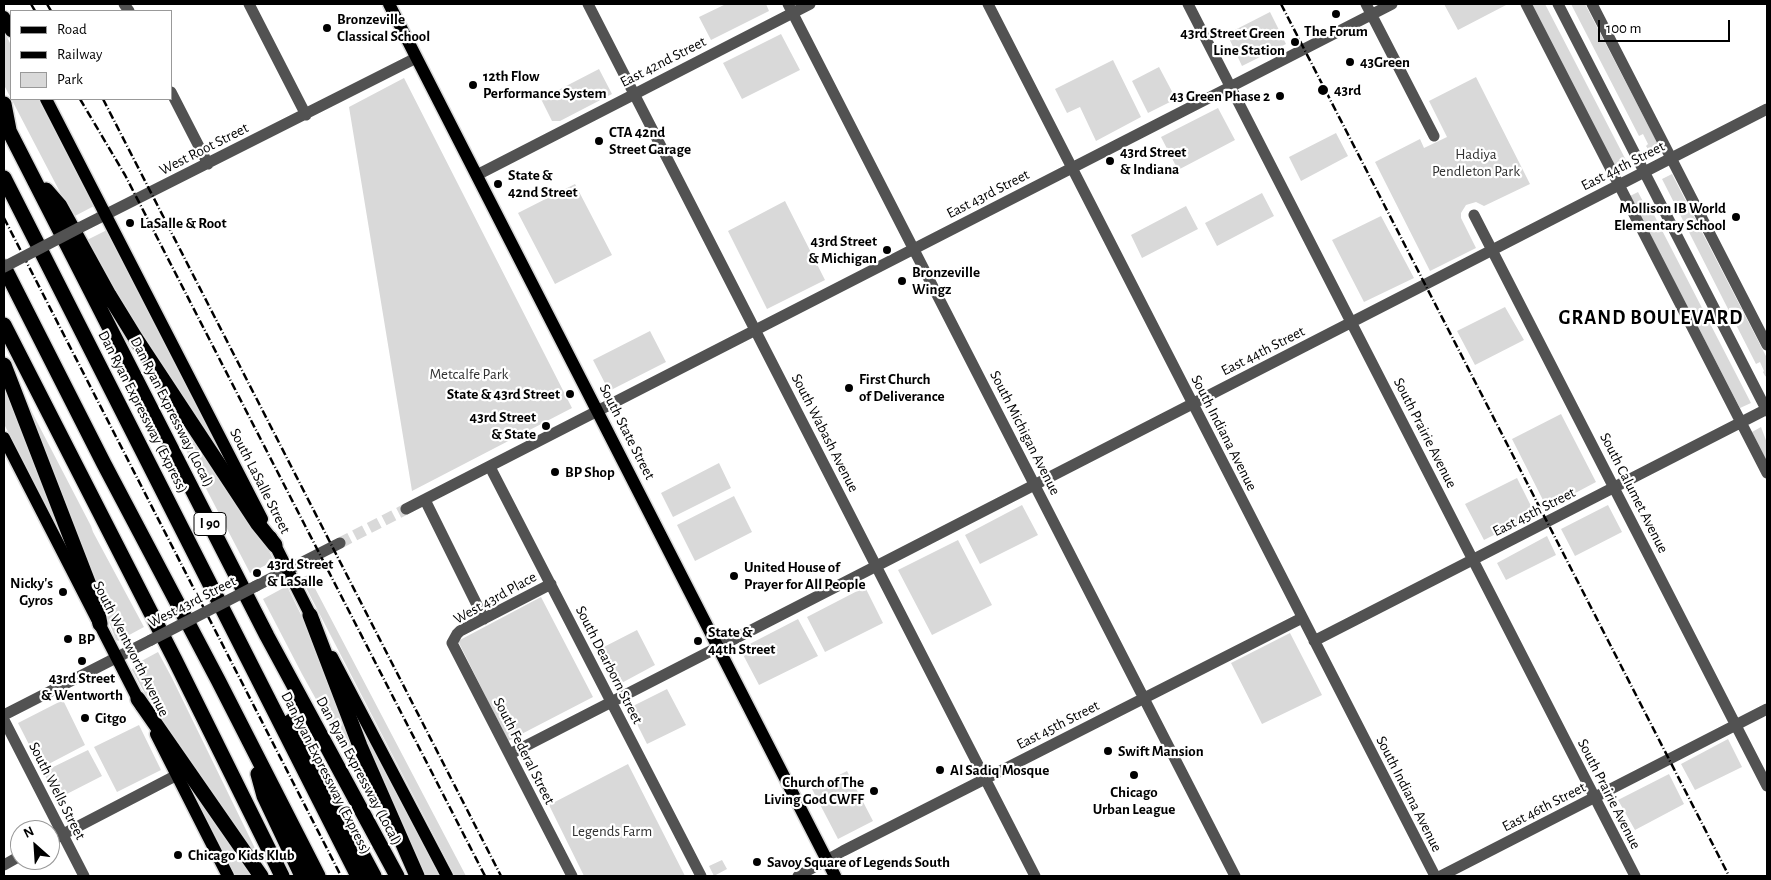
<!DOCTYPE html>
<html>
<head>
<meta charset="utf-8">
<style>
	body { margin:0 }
	#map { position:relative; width:1771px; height:880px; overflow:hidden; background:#fff; font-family:"Alegreya Sans",sans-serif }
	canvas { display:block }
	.frame { position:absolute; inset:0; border:5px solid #000; pointer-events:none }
	.legend { position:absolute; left:10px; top:10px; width:162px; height:90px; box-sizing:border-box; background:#fff; border:1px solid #999; margin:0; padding:6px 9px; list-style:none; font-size:15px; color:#000 }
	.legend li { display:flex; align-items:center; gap:10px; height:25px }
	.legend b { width:25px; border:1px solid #999 }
	.north { position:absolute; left:10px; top:820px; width:50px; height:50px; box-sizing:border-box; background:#fff; border:1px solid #999; border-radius:50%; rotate:334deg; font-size:14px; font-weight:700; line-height:20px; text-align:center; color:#000 }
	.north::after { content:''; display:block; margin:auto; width:18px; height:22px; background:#000; clip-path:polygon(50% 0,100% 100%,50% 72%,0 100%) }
	.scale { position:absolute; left:1598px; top:20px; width:132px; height:22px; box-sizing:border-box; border:2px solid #000; border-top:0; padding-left:6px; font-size:15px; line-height:18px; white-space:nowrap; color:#000; -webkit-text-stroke:4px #fff; paint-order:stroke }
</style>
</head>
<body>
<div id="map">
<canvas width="1771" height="880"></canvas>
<div class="frame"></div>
<ul class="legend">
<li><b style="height:6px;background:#000"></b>Road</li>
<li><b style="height:6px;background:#000"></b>Railway</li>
<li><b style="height:14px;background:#d9d9d9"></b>Park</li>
</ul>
<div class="north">N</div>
<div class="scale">100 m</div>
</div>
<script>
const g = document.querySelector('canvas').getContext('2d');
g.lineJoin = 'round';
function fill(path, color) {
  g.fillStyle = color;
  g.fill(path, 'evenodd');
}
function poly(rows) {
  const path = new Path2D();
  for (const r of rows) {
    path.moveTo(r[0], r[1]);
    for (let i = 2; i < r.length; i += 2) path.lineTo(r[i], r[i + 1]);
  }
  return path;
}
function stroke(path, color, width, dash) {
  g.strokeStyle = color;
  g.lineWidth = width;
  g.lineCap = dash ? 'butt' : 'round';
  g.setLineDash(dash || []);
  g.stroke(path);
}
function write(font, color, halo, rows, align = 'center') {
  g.font = font + ' "Alegreya Sans",sans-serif';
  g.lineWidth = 4.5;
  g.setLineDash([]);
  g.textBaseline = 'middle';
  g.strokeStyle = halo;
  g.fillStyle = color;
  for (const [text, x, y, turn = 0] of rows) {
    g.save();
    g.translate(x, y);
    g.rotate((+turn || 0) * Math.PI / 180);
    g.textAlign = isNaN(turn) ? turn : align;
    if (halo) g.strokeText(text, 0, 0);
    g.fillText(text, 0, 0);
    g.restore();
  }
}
fill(poly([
	[726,4,766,4,769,11,711,40,699,17],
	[1444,4,1508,4,1458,30],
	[1531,4,1545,4,1629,166,1618,172],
	[1571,4,1585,4,1661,150,1652,155,1646,146,1648,144,1643,134,1639,136],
	[1270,12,1286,44,1242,66,1227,34],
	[4,31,11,45,11,99,39,99,94,206,73,217,4,85],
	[781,34,800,70,742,99,723,63],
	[1113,60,1141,117,1096,141,1080,107,1067,113,1055,89],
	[1159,67,1176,99,1148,113,1132,81],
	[599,69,612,94,560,121,552,121,541,99],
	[1476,77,1530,184,1484,206,1476,202,1466,205,1461,213,1461,218,1476,248,1430,271,1375,162,1420,139,1424,148,1447,137,1429,101],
	[404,78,572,408,412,491,349,107],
	[1218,108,1235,140,1178,170,1161,137],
	[1336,133,1348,156,1301,181,1289,157],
	[1672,174,1767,358,1767,377,1765,376,1763,372,1764,371,1760,362,1756,364,1662,179],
	[575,184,612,255,555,284,518,213],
	[1638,192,1648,211,1651,209,1751,403,1740,408,1630,196],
	[1262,193,1274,216,1217,246,1205,223],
	[785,201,825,280,767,309,728,231],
	[1186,206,1198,229,1142,258,1131,235],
	[1381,216,1414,278,1364,302,1332,240],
	[107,230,232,475,127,314,85,241],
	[1505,307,1524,340,1475,365,1457,331],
	[650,331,666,362,609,391,593,360],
	[137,350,269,551,273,559,271,560,272,562,250,573,135,352],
	[4,379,67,542,64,543,4,424],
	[22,393,91,526,93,532,144,627,118,641,116,640],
	[1561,414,1596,482,1547,508,1512,439],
	[1761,427,1767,443,1767,462,1752,432],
	[719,463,731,488,673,517,661,493],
	[1517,478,1535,514,1484,540,1465,504],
	[734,496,752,532,695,561,677,525],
	[1022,505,1038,535,980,564,965,535],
	[1608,505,1622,532,1575,556,1561,529],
	[1547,536,1556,555,1506,580,1497,563],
	[958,540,992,605,932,635,898,570],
	[308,575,466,876,455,876,301,578],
	[287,586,304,621,394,840,302,674,263,599],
	[865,587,883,623,825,652,807,617],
	[541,597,593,697,508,741,458,641],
	[798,619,818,656,759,685,740,649],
	[637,630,655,665,616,686,598,650],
	[1290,633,1322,695,1262,724,1231,663],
	[158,652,172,678,266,871,154,710,132,670,134,665],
	[667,689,686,725,647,744,629,708],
	[63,700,85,745,41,768,18,723],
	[354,711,439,876,423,876,366,746],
	[139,725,161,770,117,792,94,747],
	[1728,739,1742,767,1695,790,1681,764],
	[88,750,102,776,57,799,43,772],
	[628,764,685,876,584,876,549,805],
	[847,771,873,821,838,839,812,789],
	[1669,774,1684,804,1635,830,1618,800],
	[194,788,255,876,235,876,190,790],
	[722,860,727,869,714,876,709,866]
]), '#d9d9d9');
stroke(poly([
	[340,543,406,509]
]), '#d9d9d9', 11, [11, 5.5]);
const major = poly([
	[389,4,835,876],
	[4,17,11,31],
	[46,99,262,519],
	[4,438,142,707],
	[271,537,314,622],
	[332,657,447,876],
	[156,734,228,876]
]);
const highway = poly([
	[4,104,9,130],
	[4,121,267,636,397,876],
	[4,178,358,876],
	[46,190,60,206,109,295,136,339,258,524,275,545],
	[4,267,104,464,218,680,318,876],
	[4,325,175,660,282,876],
	[4,365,96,603,100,624],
	[310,615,360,746,417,876],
	[138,699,261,876],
	[291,721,374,876],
	[258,774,264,796,302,876]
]);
stroke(major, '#dbdbdb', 15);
stroke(highway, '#dbdbdb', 18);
stroke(poly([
	[124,4,129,11],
	[249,4,306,115],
	[588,4,1035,876],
	[788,4,1235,876],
	[988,4,1435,876],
	[1188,4,1635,876],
	[1366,4,1434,136],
	[1526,4,1767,473],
	[1558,4,1767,411],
	[1592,4,1767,345],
	[171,92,208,164],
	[477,175,810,4],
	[1474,215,1767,786],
	[79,228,416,58],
	[490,467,701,876],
	[425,500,484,619],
	[406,509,1392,4],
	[551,584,460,631,457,634,452,643,572,876],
	[256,586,340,543],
	[1314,641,1767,409],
	[4,715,151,640],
	[4,720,84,876],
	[510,754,1767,109],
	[50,841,177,775],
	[4,865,20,856],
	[798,876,843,851,1302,618],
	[1441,876,1767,709]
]), '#525252', 11);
stroke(major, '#000', 12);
stroke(highway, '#000', 15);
stroke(poly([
	[31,4,35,11],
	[47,4,51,11],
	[1281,4,1729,876],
	[80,99,125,175,485,876],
	[103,99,501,876],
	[4,218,341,876]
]), '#000', 2.5, [8, 2.5, 1, 2.5]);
stroke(poly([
	[4,267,79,228],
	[151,640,256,586]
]), '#525252', 11);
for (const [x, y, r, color] of [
	[1336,14,5,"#000"],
	[327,28,5,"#000"],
	[1295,42,5,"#000"],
	[1350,62,5,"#000"],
	[473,85,5,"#000"],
	[1323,90,6,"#000"],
	[1280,96,5,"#000"],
	[599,141,5,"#000"],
	[1110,161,5,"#000"],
	[498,184,5,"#000"],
	[1736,217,5,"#000"],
	[130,223,5,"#000"],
	[887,250,5,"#000"],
	[902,281,5,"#000"],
	[849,388,5,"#000"],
	[570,394,5,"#000"],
	[546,426,5,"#000"],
	[555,472,5,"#000"],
	[257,573,5,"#000"],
	[734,576,5,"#000"],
	[63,592,5,"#000"],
	[68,639,5,"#000"],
	[698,641,5,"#000"],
	[82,661,5,"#000"],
	[85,718,5,"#000"],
	[1108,751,5,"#000"],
	[940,770,5,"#000"],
	[1134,775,5,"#000"],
	[874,791,5,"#000"],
	[178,855,5,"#000"],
	[757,862,5,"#000"]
]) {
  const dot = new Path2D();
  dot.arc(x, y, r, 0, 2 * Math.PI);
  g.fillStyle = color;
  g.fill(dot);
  stroke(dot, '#fff', 2);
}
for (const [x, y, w] of [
	[210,524,32]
]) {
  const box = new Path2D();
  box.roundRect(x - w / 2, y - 11.5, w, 23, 4);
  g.fillStyle = '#fff';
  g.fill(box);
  stroke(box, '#000', 1);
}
write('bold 14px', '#000', null, [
	["I 90",210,524]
]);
write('bold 15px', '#000', '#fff', [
	["Bronzeville",337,19],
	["Classical School",337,36],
	["The Forum",1336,31,"center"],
	["43rd Street Green",1285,33,"right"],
	["Line Station",1285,50,"right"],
	["43Green",1360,62],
	["12th Flow",483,76],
	["Performance System",483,93],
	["43rd",1334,90],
	["43 Green Phase 2",1270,96,"right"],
	["CTA 42nd",609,132],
	["Street Garage",609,149],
	["43rd Street",1120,152],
	["& Indiana",1120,169],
	["State &",508,175],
	["42nd Street",508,192],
	["Mollison IB World",1726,208,"right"],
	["Elementary School",1726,225,"right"],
	["LaSalle & Root",140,223],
	["43rd Street",877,241,"right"],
	["& Michigan",877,258,"right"],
	["Bronzeville",912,272],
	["Wingz",912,289],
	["First Church",859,379],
	["of Deliverance",859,396],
	["State & 43rd Street",560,394,"right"],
	["43rd Street",536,417,"right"],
	["& State",536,434,"right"],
	["BP Shop",565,472],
	["43rd Street",267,564],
	["& LaSalle",267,581],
	["United House of",744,567],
	["Prayer for All People",744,584],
	["Nicky's",53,583,"right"],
	["Gyros",53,600,"right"],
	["State &",708,632],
	["44th Street",708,649],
	["BP",78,639],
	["43rd Street",82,678,"center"],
	["& Wentworth",82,695,"center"],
	["Citgo",95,718],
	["Swift Mansion",1118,751],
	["Al Sadiq Mosque",950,770],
	["Church of The",864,782,"right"],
	["Living God CWFF",864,799,"right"],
	["Chicago",1134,792,"center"],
	["Urban League",1134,809,"center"],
	["Chicago Kids Klub",188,855],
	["Savoy Square of Legends South",767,862]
], 'left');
write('15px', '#000', '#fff', [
	["East 42nd Street",663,62,-27],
	["West Root Street",204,149,-27],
	["East 44th Street",1623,166,-27],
	["East 43rd Street",988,194,-27],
	["East 44th Street",1263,351,-27],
	["Dan Ryan Expressway (Express)",143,412,63],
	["Dan Ryan Expressway (Local)",172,412,63],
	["South State Street",627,432,63],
	["South Wabash Avenue",825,433,63],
	["South Michigan Avenue",1025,433,63],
	["South Indiana Avenue",1224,433,63],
	["South Prairie Avenue",1425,433,63],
	["South LaSalle Street",260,481,63],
	["South Calumet Avenue",1634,493,63],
	["East 45th Street",1534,512,-27],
	["West 43rd Place",495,598,-29],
	["West 43rd Street",192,602,-27],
	["South Wentworth Avenue",131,649,63],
	["South Dearborn Street",609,665,63],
	["East 45th Street",1058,725,-27],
	["South Federal Street",524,751,63],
	["Dan Ryan Expressway (Local)",359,771,62],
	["Dan Ryan Expressway (Express)",326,773,63],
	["South Wells Street",57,791,63],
	["South Indiana Avenue",1409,794,63],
	["South Prairie Avenue",1609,794,63],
	["East 46th Street",1544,807,-27]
]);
write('15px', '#303030', '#fff', [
	["Hadiya",1476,154],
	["Pendleton Park",1476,171],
	["Metcalfe Park",469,374],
	["Legends Farm",612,831]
]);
g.letterSpacing = '1px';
write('bold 20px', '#000', '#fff', [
	["GRAND BOULEVARD",1651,318]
]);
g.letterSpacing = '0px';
</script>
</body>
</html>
